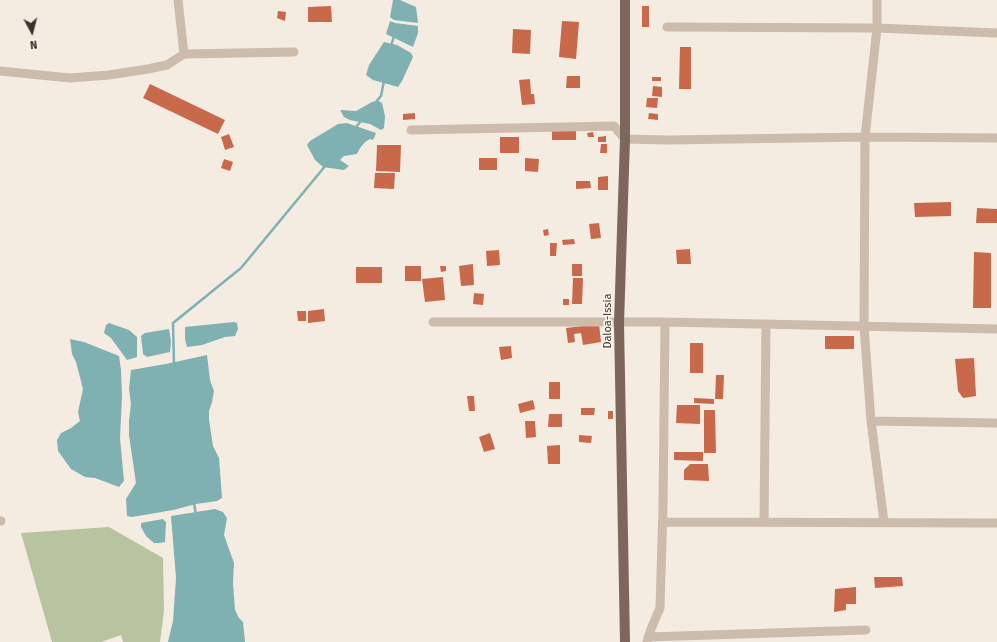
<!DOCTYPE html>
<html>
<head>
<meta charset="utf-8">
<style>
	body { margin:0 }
	#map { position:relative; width:997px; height:642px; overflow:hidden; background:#f4ebe1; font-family:"Fira Sans",sans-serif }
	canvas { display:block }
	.north { position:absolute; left:12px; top:12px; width:40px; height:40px; -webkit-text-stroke:3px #fbf5ee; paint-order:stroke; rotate:173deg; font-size:11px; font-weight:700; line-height:16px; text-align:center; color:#3b302b }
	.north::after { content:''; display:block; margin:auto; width:14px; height:18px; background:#3b302b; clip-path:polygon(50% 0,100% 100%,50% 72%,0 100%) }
</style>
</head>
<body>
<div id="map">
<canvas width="997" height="642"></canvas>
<div class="north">N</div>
</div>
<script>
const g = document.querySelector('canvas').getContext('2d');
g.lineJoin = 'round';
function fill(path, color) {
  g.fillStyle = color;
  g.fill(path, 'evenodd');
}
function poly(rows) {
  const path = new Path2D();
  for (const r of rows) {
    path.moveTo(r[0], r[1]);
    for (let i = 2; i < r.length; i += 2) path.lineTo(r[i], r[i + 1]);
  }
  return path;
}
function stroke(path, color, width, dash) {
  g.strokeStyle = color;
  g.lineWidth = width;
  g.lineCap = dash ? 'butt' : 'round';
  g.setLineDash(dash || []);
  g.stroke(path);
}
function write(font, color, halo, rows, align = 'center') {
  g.font = font + ' "Fira Sans",sans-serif';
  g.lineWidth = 3.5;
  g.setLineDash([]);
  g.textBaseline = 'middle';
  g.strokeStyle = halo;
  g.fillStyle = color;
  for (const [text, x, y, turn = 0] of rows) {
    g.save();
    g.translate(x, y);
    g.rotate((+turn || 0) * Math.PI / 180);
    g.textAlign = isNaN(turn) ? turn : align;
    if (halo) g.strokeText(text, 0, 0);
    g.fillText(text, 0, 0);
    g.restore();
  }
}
fill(poly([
	[109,527,163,558,164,611,160,642,123,642,121,635,101,642,52,642,21,533]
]), '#b8c4a0');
fill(poly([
	[393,0,400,0,416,7,418,23,394,20,390,17],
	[390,21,395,23,418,26,418,33,413,47,386,34],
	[384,42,397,45,411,53,413,57,402,81,398,87,373,80,366,75,369,65],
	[379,101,382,103,385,116,384,128,381,130,370,124,350,120,344,117,340,110,356,111,372,102],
	[347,123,376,133,374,138,373,140,370,139,365,142,360,148,357,154,344,156,340,160,349,166,344,170,323,167,315,160,307,145,310,141,338,124],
	[234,322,237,323,238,329,235,336,225,337,202,345,187,347,185,339,185,327],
	[109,323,129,330,137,337,137,357,127,360,111,338,104,333,106,325],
	[169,329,171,341,170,352,147,357,143,354,141,336,145,333],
	[70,339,84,342,119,356,121,370,122,396,120,438,124,481,119,487,95,478,85,477,71,469,58,451,57,440,61,433,71,428,80,421,78,412,83,389,76,362,72,354],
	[207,355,210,380,214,391,212,402,209,411,209,420,213,446,219,458,222,498,217,501,196,504,173,510,132,517,127,516,126,499,136,483,129,435,129,421,131,404,129,389,131,370,166,364],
	[215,509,223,512,227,518,224,535,234,563,233,583,235,610,239,618,243,622,245,642,168,642,173,621,176,578,171,516],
	[163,519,166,522,165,542,159,543,154,543,146,536,141,527,141,523]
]), '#7fb0b2');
stroke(poly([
	[391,46,394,36],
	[375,103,381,96,384,81],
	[355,128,362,120],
	[174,365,173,323,241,268,326,165],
	[194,503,196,515]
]), '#7fb0b2', 2.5);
fill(poly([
	[331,6,332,22,308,22,308,7],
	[642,6,649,6,649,27,642,27],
	[278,11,286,12,285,21,277,18],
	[562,21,579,22,576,59,559,57],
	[513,29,531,30,530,54,512,53],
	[680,47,691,47,691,89,679,89],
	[567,76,580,76,580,88,566,88],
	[652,77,661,77,661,81,652,81],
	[530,79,531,94,534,94,535,104,522,105,519,80],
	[150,84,225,120,218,134,143,98],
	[653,86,662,87,662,97,652,96],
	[647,98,658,98,657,108,646,107],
	[415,113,415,119,403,120,403,114],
	[649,113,658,114,658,120,648,119],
	[552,130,576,130,576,140,552,140],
	[593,132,594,137,588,137,587,133],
	[229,134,234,147,225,150,221,137],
	[606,136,606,142,598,142,598,137],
	[500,137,519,137,519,153,500,153],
	[601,144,607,144,607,153,600,153],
	[377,145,401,145,400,172,376,171],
	[479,158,497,158,497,170,479,170],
	[525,158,539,159,538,172,525,171],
	[224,159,233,162,230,171,221,168],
	[375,173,395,173,394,189,374,188],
	[608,176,608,190,598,190,598,177],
	[576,181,590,181,591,188,576,189],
	[951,202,951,216,915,217,914,203],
	[977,208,997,209,997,223,976,223],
	[599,223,601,238,591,239,589,224],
	[548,229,549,235,544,236,543,230],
	[574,239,575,244,563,245,562,240],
	[550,243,557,243,556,256,550,256],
	[690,249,691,264,677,264,676,250],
	[499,250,500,265,487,266,486,251],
	[974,252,991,253,991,308,973,308],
	[473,264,474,285,461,286,459,266],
	[572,264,582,264,582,276,572,276],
	[405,266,421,266,421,281,405,281],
	[440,266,446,266,446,271,441,272],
	[356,267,382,267,382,283,356,283],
	[443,277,445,300,425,302,422,279],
	[573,278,583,278,582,304,572,304],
	[474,293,484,294,483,305,473,304],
	[563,299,569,299,569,305,563,305],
	[324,309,325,321,308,323,308,311],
	[297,311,306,311,306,321,298,321],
	[599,324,601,342,583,345,581,333,574,334,575,342,568,343,566,328],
	[825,336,854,336,854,349,825,349],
	[690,343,703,343,703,373,690,373],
	[511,346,512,358,501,360,499,347],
	[974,358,976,396,963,398,958,391,955,359],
	[716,375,724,375,723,399,715,399],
	[549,382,560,382,560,399,549,399],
	[467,396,474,396,475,411,469,411],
	[694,398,714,399,714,404,694,403],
	[533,400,535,409,520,413,518,404],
	[677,405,700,405,700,424,676,423],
	[581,408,595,408,594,415,581,415],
	[704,410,715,410,716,453,704,453],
	[608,411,613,411,613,419,608,419],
	[549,414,562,414,562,427,548,427],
	[525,421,535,421,536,437,526,438],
	[490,433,495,449,484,452,479,437],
	[579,435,592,436,591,443,579,442],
	[560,445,560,464,548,464,547,446],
	[674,452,703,452,703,461,674,460],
	[690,464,708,464,709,481,684,480,684,470],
	[874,577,902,577,903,586,875,588],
	[856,587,856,604,846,604,846,610,834,612,835,589]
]), '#c8694b');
stroke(poly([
	[178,0,184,54],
	[877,0,877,28,865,137,864,326,871,421,884,522],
	[667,27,877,28,997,33],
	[0,71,70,78,109,75,148,69,167,65,184,54,294,52],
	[411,130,614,126,625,139,668,140,865,137,997,138],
	[433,322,665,322,997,329],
	[871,421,997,423],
	[0,521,1,521],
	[663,522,997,523],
	[764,522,766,324],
	[648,637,866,630],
	[647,642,651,629,660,608,663,506,665,322]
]), '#cdbbac', 9);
stroke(poly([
	[625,0,625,139,619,323,625,642]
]), '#7d675c', 10);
write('11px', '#3b302b', '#fbf5ee', [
	["Daloa-Issia",608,321,-90]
]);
</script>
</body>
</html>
